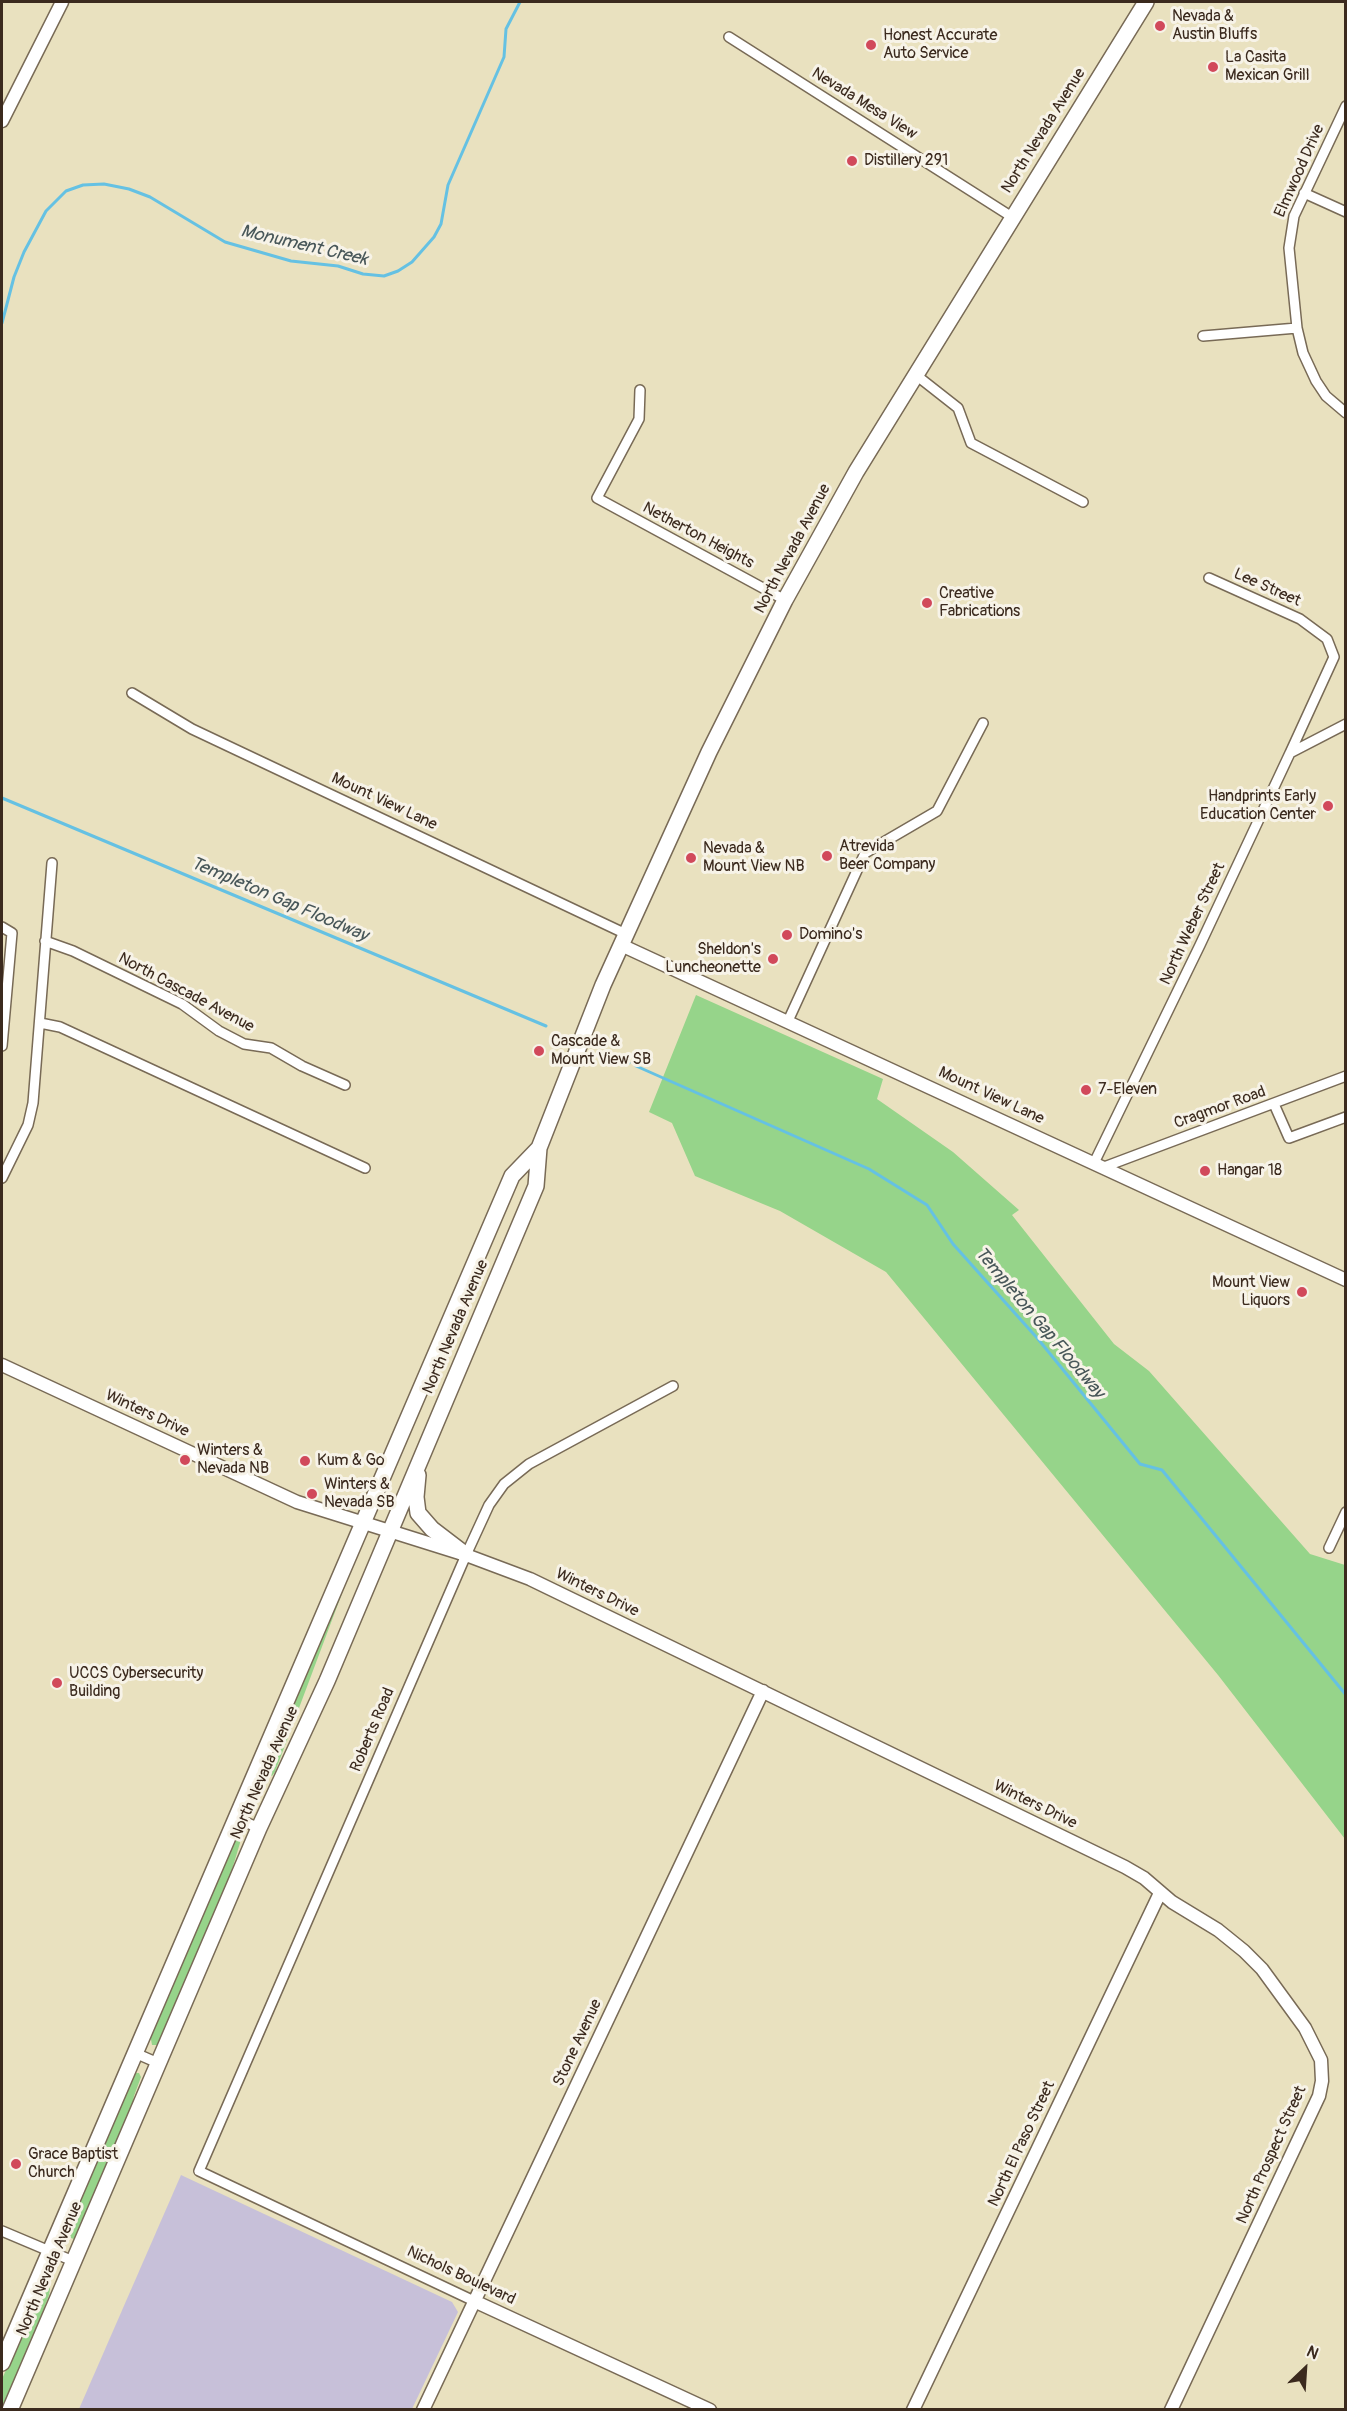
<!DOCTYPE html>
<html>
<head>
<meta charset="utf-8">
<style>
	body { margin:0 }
	#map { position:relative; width:1347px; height:2411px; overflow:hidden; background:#e9e1bf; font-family:Pangolin,sans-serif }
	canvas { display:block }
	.frame { position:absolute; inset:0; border:3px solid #3b2a1e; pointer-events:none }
	.north { position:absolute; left:1275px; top:2339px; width:60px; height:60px; -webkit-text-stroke:4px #f7f3e8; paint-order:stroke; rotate:25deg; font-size:16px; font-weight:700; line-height:24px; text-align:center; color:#3b2a1e }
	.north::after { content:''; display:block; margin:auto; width:21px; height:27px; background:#3b2a1e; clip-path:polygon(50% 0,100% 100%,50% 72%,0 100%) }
</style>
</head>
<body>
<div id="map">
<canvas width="1347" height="2411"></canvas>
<div class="frame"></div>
<div class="north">N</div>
</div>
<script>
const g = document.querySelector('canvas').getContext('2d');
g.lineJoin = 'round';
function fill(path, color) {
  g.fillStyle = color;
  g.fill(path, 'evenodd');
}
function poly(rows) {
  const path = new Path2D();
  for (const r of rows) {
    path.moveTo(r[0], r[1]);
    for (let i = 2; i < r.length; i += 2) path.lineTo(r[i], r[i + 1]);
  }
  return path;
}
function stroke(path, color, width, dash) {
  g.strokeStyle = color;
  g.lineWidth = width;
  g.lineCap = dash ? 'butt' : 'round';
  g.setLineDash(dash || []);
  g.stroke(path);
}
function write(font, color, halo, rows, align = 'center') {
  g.font = font + ' Pangolin,sans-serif';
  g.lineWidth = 6;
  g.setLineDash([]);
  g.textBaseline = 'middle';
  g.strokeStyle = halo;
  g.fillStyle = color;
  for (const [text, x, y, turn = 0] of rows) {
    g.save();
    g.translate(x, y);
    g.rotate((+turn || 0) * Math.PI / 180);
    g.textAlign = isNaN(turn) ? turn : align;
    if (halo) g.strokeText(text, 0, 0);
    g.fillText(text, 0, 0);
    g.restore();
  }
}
fill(poly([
	[181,2175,452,2302,458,2312,412,2409,79,2409]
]), '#c7c0d9');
fill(poly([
	[696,995,883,1079,877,1099,953,1152,1019,1210,1012,1215,1114,1344,1149,1371,1310,1554,1345,1565,1345,1839,1218,1675,886,1272,780,1211,695,1176,672,1123,649,1112],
	[348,1573,344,1588,275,1772,272,1776,267,1774,265,1764],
	[237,1837,240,1838,240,1843,222,1903,161,2041,157,2045,152,2045,150,2034,233,1840],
	[134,2073,139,2073,141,2077,134,2096,129,2121,78,2235,74,2239,68,2237,65,2234],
	[43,2286,48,2286,50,2289,49,2295,28,2351,2,2410,2,2379]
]), '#96d48a');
stroke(poly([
	[2,323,14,277,24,252,46,211,66,191,83,185,104,184,129,189,150,197,225,242,291,261,338,266,363,274,384,276,398,271,412,262,434,237,441,224,448,185,504,57,506,29,520,2],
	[2,798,546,1026],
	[607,1053,629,1063],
	[636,1066,869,1169,927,1205,953,1244,1038,1339,1140,1464,1162,1470,1346,1695]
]), '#65c1e3', 3);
const minor = poly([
	[729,37,1012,217],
	[1346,106,1294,216,1289,248,1297,328,1303,353,1316,381,1326,396,1346,413],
	[1304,193,1346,212],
	[1203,336,1297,328],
	[916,375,958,408,971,443,1083,502],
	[640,390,639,419,597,498,785,600],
	[1209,578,1300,619,1327,639,1334,657,1290,753],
	[132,693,192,729,626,934],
	[2,927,12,933,2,1046],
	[45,941,73,951,182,1004,219,1031,244,1044,271,1048,302,1066,345,1085],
	[788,1021,865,853,937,811,983,723],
	[40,1023,60,1027,365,1168],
	[1274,1104,1289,1138,1346,1117],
	[1094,1163,1200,945,1290,753,1346,724],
	[1104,1167,1346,1076],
	[2,1178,28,1125,33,1103,52,863],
	[1329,1548,1346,1512],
	[236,1818,259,1828],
	[135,2053,158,2063],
	[2,2231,73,2261],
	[474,2301,199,2171,466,1555,489,1505,504,1484,529,1464,673,1386]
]);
const tertiary = poly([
	[2,121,62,2],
	[621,945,1346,1280],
	[2,1365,297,1502,466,1555,530,1579,1125,1867,1144,1878,1172,1902,1218,1930,1244,1951,1262,1969,1305,2028,1321,2060,1322,2081,1319,2096,1171,2410],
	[474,2301,710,2410],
	[423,2410,763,1691],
	[913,2410,1160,1893]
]);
const primary = poly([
	[418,1475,416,1497,418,1513,432,1529,466,1555],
	[2,2363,512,1176,539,1148],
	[10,2410,259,1828,327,1681,536,1186,539,1148,603,985,709,752,785,600,856,472,1146,2]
]);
stroke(minor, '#786a56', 12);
stroke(tertiary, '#786a56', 15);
stroke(primary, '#786a56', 18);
stroke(minor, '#fff', 9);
stroke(tertiary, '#fff', 12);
stroke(primary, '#fff', 15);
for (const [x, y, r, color] of [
	[1160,26,6,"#d1495b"],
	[871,45,6,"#d1495b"],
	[1213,67,6,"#d1495b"],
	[852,161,6,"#d1495b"],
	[927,603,6,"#d1495b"],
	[1328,806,6,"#d1495b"],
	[827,856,6,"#d1495b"],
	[691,858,6,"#d1495b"],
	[787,935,6,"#d1495b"],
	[773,959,6,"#d1495b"],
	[539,1051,6,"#d1495b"],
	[1086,1090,6,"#d1495b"],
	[1205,1171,6,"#d1495b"],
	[1302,1292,6,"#d1495b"],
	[185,1460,6,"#d1495b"],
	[305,1461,6,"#d1495b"],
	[312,1494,6,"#d1495b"],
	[57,1683,6,"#d1495b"],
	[16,2164,6,"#d1495b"]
]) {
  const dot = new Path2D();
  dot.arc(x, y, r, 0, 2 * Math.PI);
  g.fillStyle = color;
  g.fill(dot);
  stroke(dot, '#f7f3e8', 2);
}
write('16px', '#3b2a1e', '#f7f3e8', [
	["Nevada &",1172,17],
	["Austin Bluffs",1172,35],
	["Honest Accurate",883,36],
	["Auto Service",883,54],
	["La Casita",1225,58],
	["Mexican Grill",1225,76],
	["Distillery 291",864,161],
	["Creative",939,594],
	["Fabrications",939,612],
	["Handprints Early",1316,797,"right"],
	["Education Center",1316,815,"right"],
	["Atrevida",839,847],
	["Beer Company",839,865],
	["Nevada &",703,849],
	["Mount View NB",703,867],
	["Domino's",799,935],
	["Sheldon's",761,950,"right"],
	["Luncheonette",761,968,"right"],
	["Cascade &",551,1042],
	["Mount View SB",551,1060],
	["7-Eleven",1098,1090],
	["Hangar 18",1217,1171],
	["Mount View",1290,1283,"right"],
	["Liquors",1290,1301,"right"],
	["Winters &",197,1451],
	["Nevada NB",197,1469],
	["Kum & Go",317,1461],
	["Winters &",324,1485],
	["Nevada SB",324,1503],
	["UCCS Cybersecurity",69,1674],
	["Building",69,1692],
	["Grace Baptist",28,2155],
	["Church",28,2173]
], 'left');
write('16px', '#3b2a1e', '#f7f3e8', [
	["Nevada Mesa View",864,104,32],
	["North Nevada Avenue",1044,131,-58],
	["Elmwood Drive",1300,171,-66],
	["Netherton Heights",698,536,28],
	["North Nevada Avenue",793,549,-62],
	["Lee Street",1267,588,24],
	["Mount View Lane",384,802,25],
	["North Weber Street",1193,924,-65],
	["North Cascade Avenue",186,993,28],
	["Mount View Lane",991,1096,25],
	["Cragmor Road",1220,1108,-20],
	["North Nevada Avenue",456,1327,-67],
	["Winters Drive",147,1414,25],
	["Winters Drive",597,1593,26],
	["Roberts Road",373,1730,-67],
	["North Nevada Avenue",265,1773,-66],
	["Winters Drive",1035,1805,26],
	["Stone Avenue",578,2043,-65],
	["North El Paso Street",1022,2144,-65],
	["North Prospect Street",1272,2155,-66],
	["North Nevada Avenue",50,2269,-67],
	["Nichols Boulevard",461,2276,25]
]);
write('italic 18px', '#485759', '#f7f3e8', [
	["Monument Creek",304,246,13],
	["Templeton Gap Floodway",279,900,23],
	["Templeton Gap Floodway",1039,1323,50]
]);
</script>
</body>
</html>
